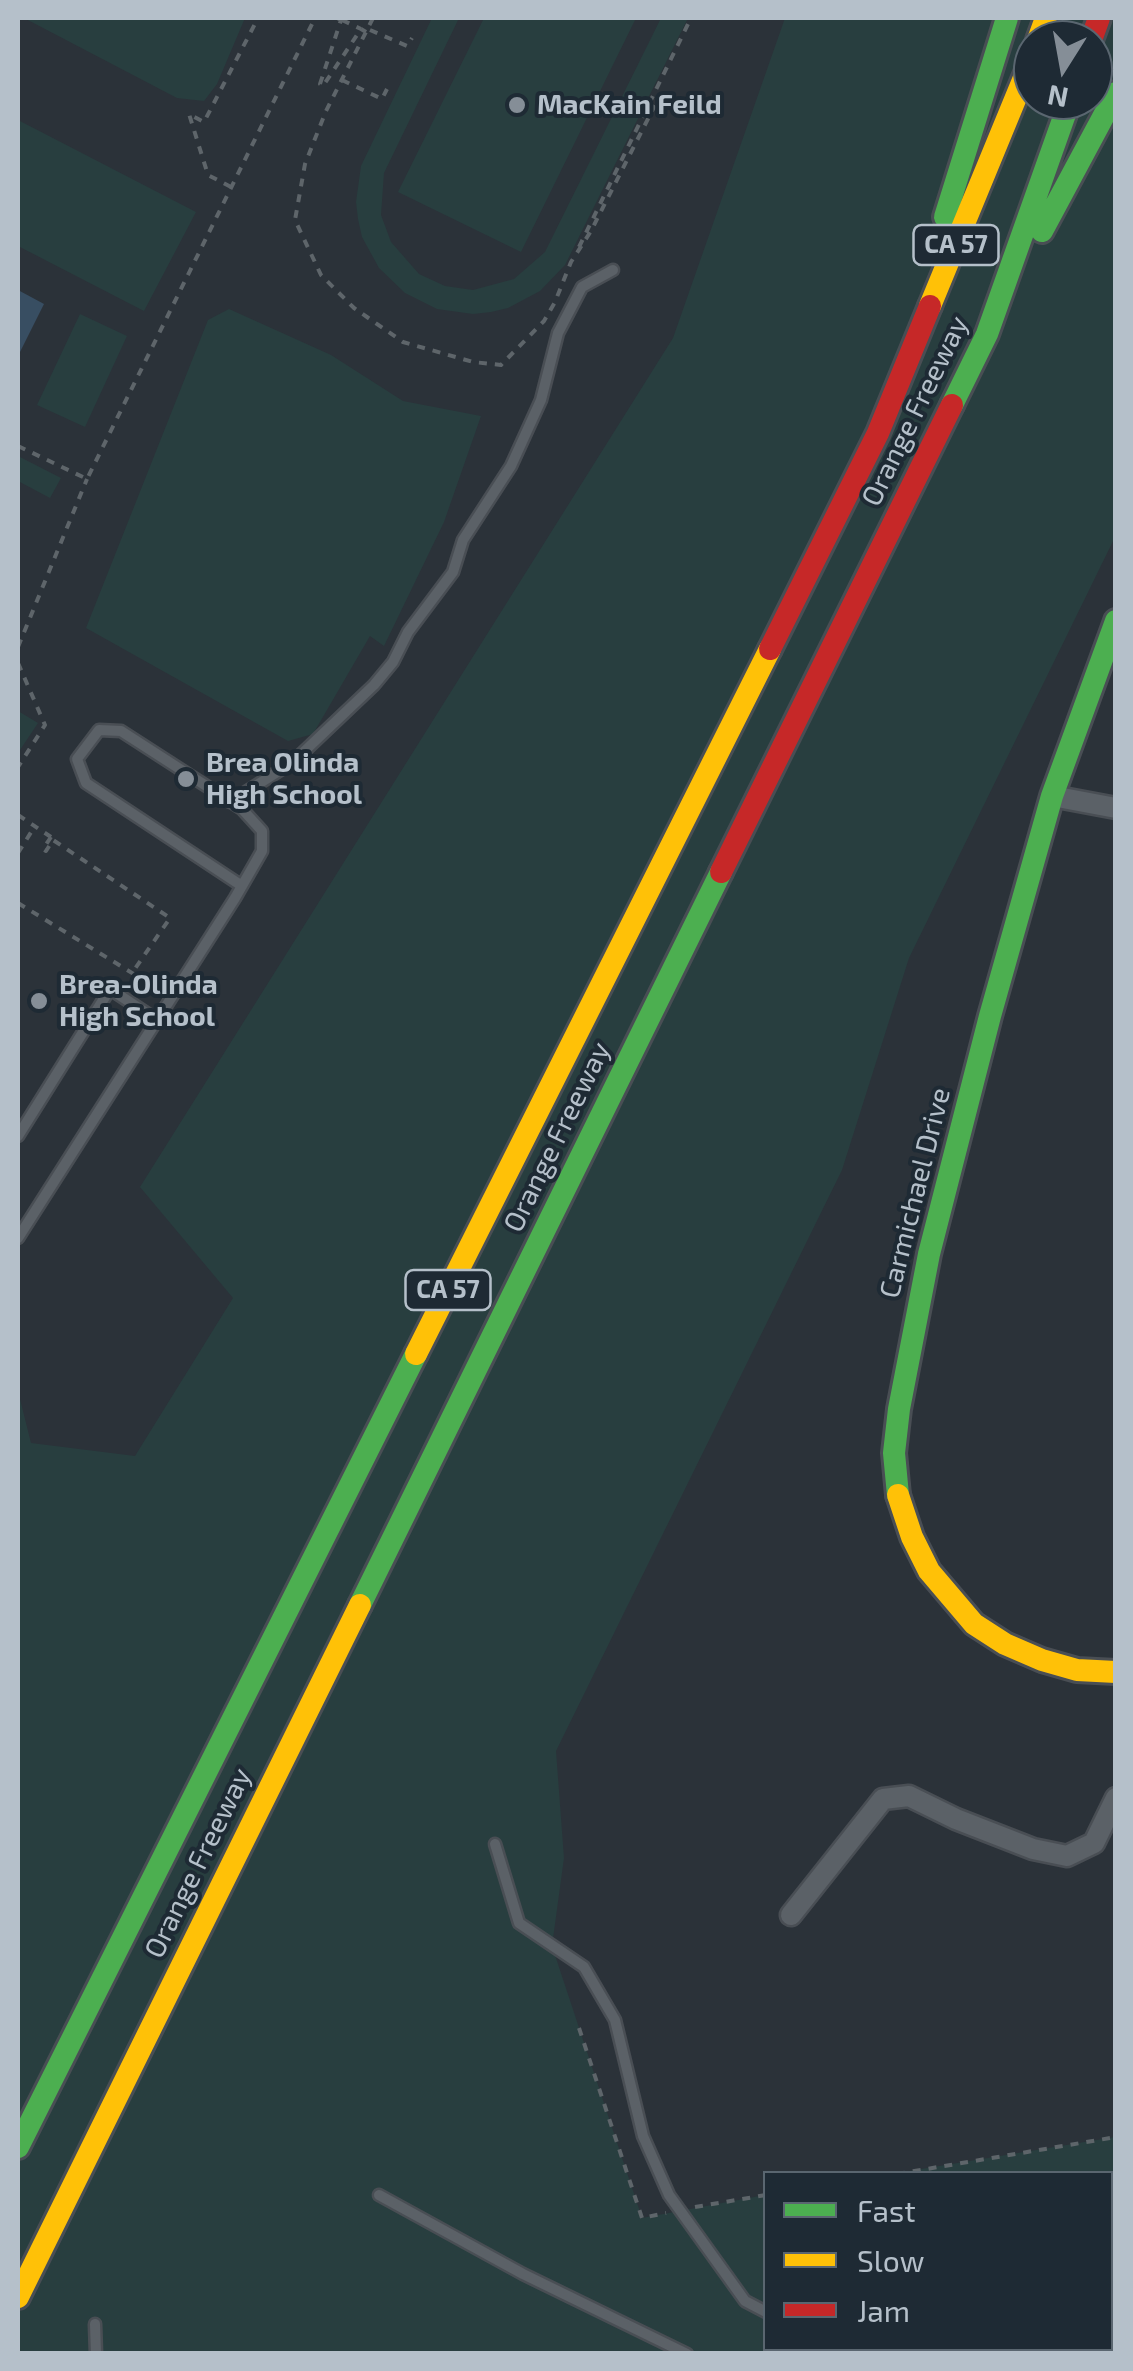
<!DOCTYPE html>
<html>
<head>
<meta charset="utf-8">
<style>
	body { margin:0 }
	#map { position:relative; width:1133px; height:2371px; overflow:hidden; background:#2b3239; font-family:"Exo 2",sans-serif }
	canvas { display:block }
	.frame { position:absolute; inset:0; border:20px solid #b5c0ca; pointer-events:none }
	.legend { position:absolute; left:763px; top:2171px; width:350px; height:180px; box-sizing:border-box; background:#1e2a34; border:2px solid #5a6670; margin:0; padding:12px 18px; list-style:none; font-size:30px; color:#b5c0ca }
	.legend li { display:flex; align-items:center; gap:20px; height:50px }
	.legend b { width:50px; border:2px solid #5a6670 }
	.north { position:absolute; left:1013px; top:20px; width:100px; height:100px; box-sizing:border-box; background:#1e2a34; border:2px solid #5a6670; border-radius:50%; rotate:191deg; font-size:28px; font-weight:700; line-height:40px; text-align:center; color:#b5c0ca }
	.north::after { content:''; display:block; margin:auto; width:35px; height:45px; background:#858e97; clip-path:polygon(50% 0,100% 100%,50% 72%,0 100%) }
</style>
</head>
<body>
<div id="map">
<canvas width="1133" height="2371"></canvas>
<div class="frame"></div>
<ul class="legend">
<li><b style="height:12px;background:#4caf50"></b>Fast</li>
<li><b style="height:12px;background:#ffc107"></b>Slow</li>
<li><b style="height:12px;background:#c62828"></b>Jam</li>
</ul>
<div class="north">N</div>
</div>
<script>
const g = document.querySelector('canvas').getContext('2d');
g.lineJoin = 'round';
function fill(path, color) {
  g.fillStyle = color;
  g.fill(path, 'evenodd');
}
function poly(rows) {
  const path = new Path2D();
  for (const r of rows) {
    path.moveTo(r[0], r[1]);
    for (let i = 2; i < r.length; i += 2) path.lineTo(r[i], r[i + 1]);
  }
  return path;
}
function stroke(path, color, width, dash) {
  g.strokeStyle = color;
  g.lineWidth = width;
  g.lineCap = dash ? 'butt' : 'round';
  g.setLineDash(dash || []);
  g.stroke(path);
}
function write(font, color, halo, rows, align = 'center') {
  g.font = font + ' "Exo 2",sans-serif';
  g.lineWidth = 8;
  g.setLineDash([]);
  g.textBaseline = 'middle';
  g.strokeStyle = halo;
  g.fillStyle = color;
  for (const [text, x, y, turn = 0] of rows) {
    g.save();
    g.translate(x, y);
    g.rotate((+turn || 0) * Math.PI / 180);
    g.textAlign = isNaN(turn) ? turn : align;
    if (halo) g.strokeText(text, 0, 0);
    g.fillText(text, 0, 0);
    g.restore();
  }
}
fill(poly([
	[24,18,245,18,217,84,204,101,177,98],
	[432,18,459,18,384,173,381,215,391,242,419,274,445,286,473,290,514,279,545,252,661,18,688,18,565,265,540,291,508,308,491,312,473,314,437,309,405,293,379,268,362,237,358,219,356,202,361,166],
	[484,18,636,18,521,252,398,192],
	[785,18,1115,18,1115,537,909,958,842,1170,556,1751,564,1858,552,1946,642,2218,765,2195,766,2348,1110,2348,1110,2174,897,2173,1115,2137,1115,2353,18,2353,18,1391,31,1443,135,1456,233,1298,140,1187,673,338],
	[1033,40,1093,40,1093,100,1033,100],
	[18,120,196,212,144,311,18,246],
	[229,309,331,355,403,401,481,416,444,522,384,646,370,636,313,734,288,741,86,628,208,320],
	[80,314,127,336,85,427,37,405],
	[18,456,61,478,50,498,18,481],
	[18,711,38,723,18,753]
]), '#283e3f');
fill(poly([
	[18,290,44,304,18,356]
]), '#384e62');
const lane = poly([
	[230,802,293,762,374,685,393,662,408,632,453,572,463,540,511,466,541,400,558,333,582,287,613,270],
	[18,1136,110,989,157,1020],
	[18,1238,235,898,262,851,262,831,242,809,121,731,99,730,77,759,86,783,242,886],
	[495,1844,519,1923,584,1967,615,2020,643,2136,669,2195,745,2301,766,2312],
	[379,2195,523,2274,687,2354],
	[1110,2319,1116,2310],
	[95,2324,96,2354],
	[833,2348,842,2354],
	[1090,2354,1093,2348]
]);
const street = poly([
	[1052,796,1116,808],
	[791,1915,883,1799,909,1796,956,1819,1033,1849,1067,1856,1094,1843,1116,1798]
]);
const fast = poly([
	[945,217,1007,18],
	[1042,231,1116,93],
	[952,405,987,334,1070,100],
	[898,1495,894,1453,899,1409,929,1254,990,1016,1052,796,1116,621],
	[360,1605,721,872],
	[18,2147,416,1354]
]);
const slow = poly([
	[1038,40,1046,18],
	[930,306,1033,56],
	[416,1354,770,649],
	[898,1495,912,1537,929,1571,974,1624,1005,1644,1042,1660,1077,1670,1116,1672],
	[18,2297,360,1605]
]);
const jam = poly([
	[1091,40,1099,18],
	[770,649,878,433,930,306],
	[721,872,952,405]
]);
stroke(lane, '#494e54', 15);
stroke(street, '#494e54', 25);
stroke(fast, '#494e54', 28);
stroke(slow, '#494e54', 28);
stroke(jam, '#494e54', 28);
stroke(poly([
	[337,18,341,20,320,84,323,86,361,29,366,32],
	[373,18,326,111,305,164,295,220,321,275,354,308,403,342,473,362,501,365,544,321,555,302,571,262,591,231,654,107,648,104],
	[342,20,361,29],
	[370,30,407,46,412,38],
	[342,80,382,99,387,89],
	[231,187,208,175,189,114,204,122,258,18],
	[579,247,691,18],
	[18,446,87,479,315,18],
	[18,647,87,479],
	[18,663,45,725,18,767],
	[18,815,51,837],
	[51,837,43,849,46,851,53,840,170,918,132,973],
	[18,853,35,826],
	[18,903,150,984,144,992],
	[579,2028,642,2218,666,2213],
	[897,2174,1116,2137],
	[695,2207,766,2195]
]), '#5e656a', 4, [8, 8]);
stroke(lane, '#5b6167', 10);
stroke(street, '#5b6167', 20);
stroke(fast, '#4caf50', 22);
stroke(slow, '#ffc107', 22);
stroke(jam, '#c62828', 22);
for (const [x, y, r, color] of [
	[517,105,10,"#858e97"],
	[186,779,10,"#858e97"],
	[39,1001,10,"#858e97"]
]) {
  const dot = new Path2D();
  dot.arc(x, y, r, 0, 2 * Math.PI);
  g.fillStyle = color;
  g.fill(dot);
  stroke(dot, '#1e2a34', 4);
}
for (const [x, y, w] of [
	[956,245,85],
	[448,1290,85]
]) {
  const box = new Path2D();
  box.roundRect(x - w / 2, y - 20, w, 40, 8);
  g.fillStyle = '#1e2a34';
  g.fill(box);
  stroke(box, '#b5c0ca', 2.5);
}
write('bold 25px', '#b5c0ca', null, [
	["CA 57",956,245],
	["CA 57",448,1290]
]);
write('bold 28px', '#b5c0ca', '#1e2a34', [
	["MacKain Feild",537,105],
	["Brea Olinda",206,763],
	["High School",206,795],
	["Brea-Olinda",59,985],
	["High School",59,1017]
], 'left');
write('28px', '#b5c0ca', '#1e2a34', [
	["Orange Freeway",915,411,-64],
	["Orange Freeway",557,1137,-64],
	["Carmichael Drive",915,1193,-76],
	["Orange Freeway",198,1863,-64]
]);
</script>
</body>
</html>
